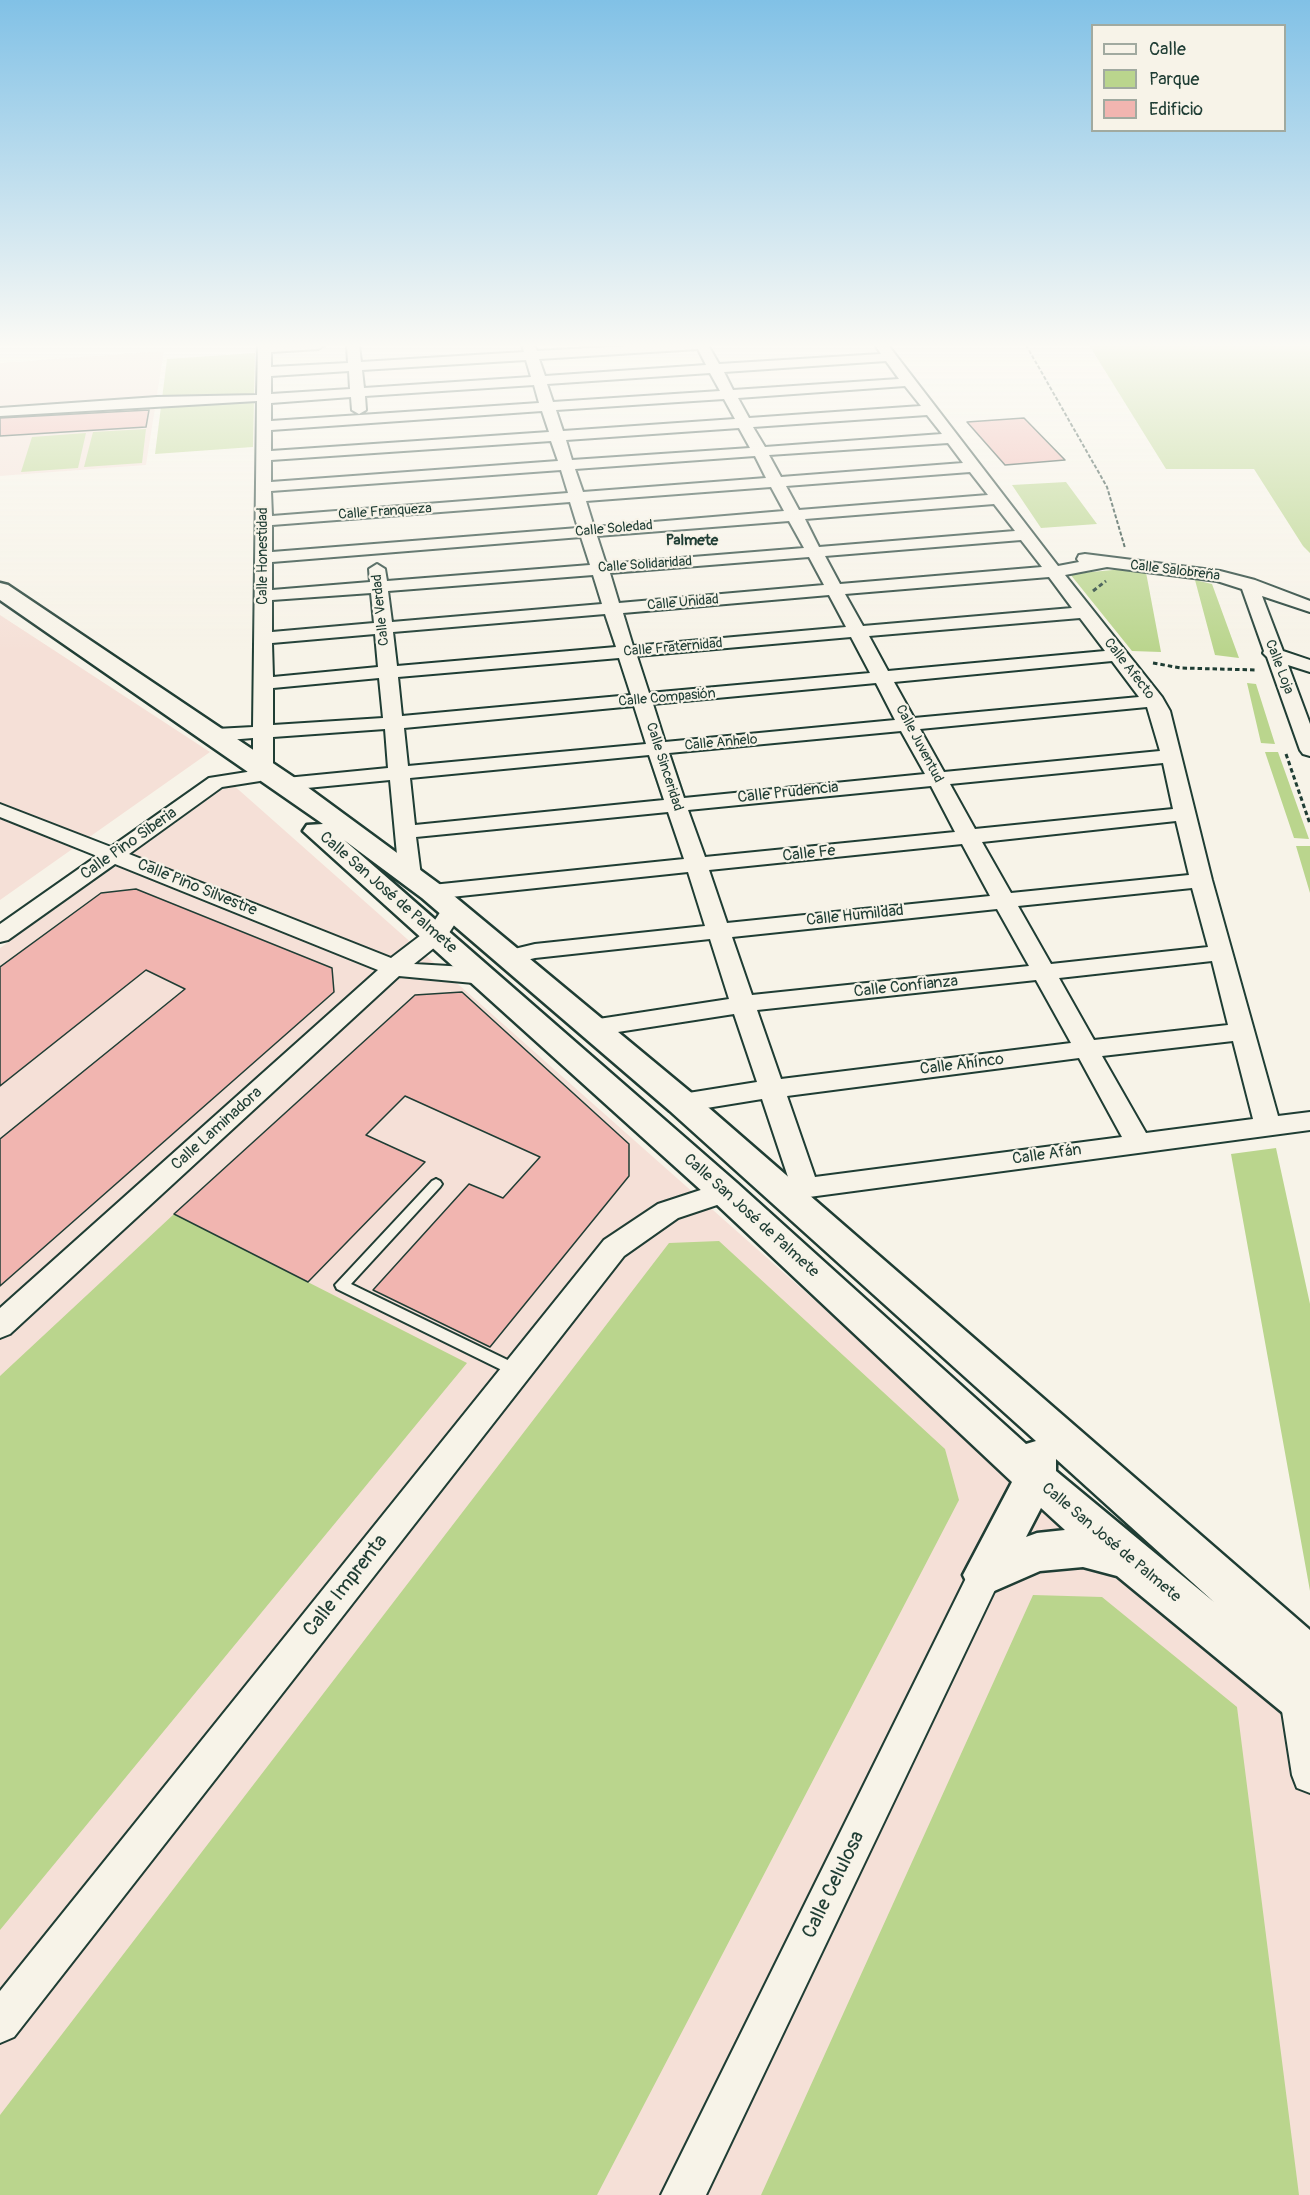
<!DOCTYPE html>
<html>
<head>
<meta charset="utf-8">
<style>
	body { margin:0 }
	#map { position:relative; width:1310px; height:2195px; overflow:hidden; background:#f7f3e8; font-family:Pangolin,sans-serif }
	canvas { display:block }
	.legend { position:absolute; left:1091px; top:24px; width:195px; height:108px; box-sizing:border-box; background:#f7f3e8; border:2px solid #a1aaa0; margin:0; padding:8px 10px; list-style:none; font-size:18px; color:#1f3d34 }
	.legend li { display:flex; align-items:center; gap:12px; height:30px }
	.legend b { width:30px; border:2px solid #a1aaa0 }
</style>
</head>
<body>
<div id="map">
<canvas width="1310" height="2195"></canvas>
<ul class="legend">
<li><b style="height:8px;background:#f7f3e8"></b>Calle</li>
<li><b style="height:16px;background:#bad58d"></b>Parque</li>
<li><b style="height:16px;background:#f1b5b0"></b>Edificio</li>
</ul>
</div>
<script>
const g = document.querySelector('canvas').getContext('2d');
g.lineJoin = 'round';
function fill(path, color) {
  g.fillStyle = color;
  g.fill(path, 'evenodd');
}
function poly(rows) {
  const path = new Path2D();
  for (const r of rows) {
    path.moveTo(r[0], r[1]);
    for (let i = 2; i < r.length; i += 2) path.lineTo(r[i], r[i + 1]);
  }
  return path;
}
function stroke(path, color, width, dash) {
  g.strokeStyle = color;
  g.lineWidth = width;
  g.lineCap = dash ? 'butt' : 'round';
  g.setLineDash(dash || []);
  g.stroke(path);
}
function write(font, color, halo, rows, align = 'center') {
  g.font = font + ' Pangolin,sans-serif';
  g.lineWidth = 4.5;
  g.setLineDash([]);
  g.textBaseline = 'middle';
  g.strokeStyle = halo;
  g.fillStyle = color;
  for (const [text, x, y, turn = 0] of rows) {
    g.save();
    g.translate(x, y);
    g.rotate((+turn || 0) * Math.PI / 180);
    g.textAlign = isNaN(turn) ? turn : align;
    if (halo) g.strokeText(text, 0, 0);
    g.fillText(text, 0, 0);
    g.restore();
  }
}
fill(poly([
	[164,351,146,465,0,476,0,363],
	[0,615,210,752,0,900],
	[231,783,1310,1739,1310,2195,0,2195,0,948]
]), '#f5e0d7');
fill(poly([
	[1089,345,1310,345,1310,553,1303,546,1254,469,1166,469],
	[255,353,253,447,155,454,167,359],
	[146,429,142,463,84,467,93,432],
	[86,433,78,468,21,472,32,437],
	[1066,482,1097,524,1041,528,1012,485],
	[1145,567,1161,652,1132,651,1070,574],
	[1195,580,1212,584,1239,658,1215,655],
	[1247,683,1256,684,1275,744,1261,743],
	[1265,752,1278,752,1309,839,1294,838],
	[1296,846,1310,846,1310,893],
	[1276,1148,1310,1304,1310,1591,1231,1154],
	[174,1214,467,1363,0,1930,0,1376],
	[719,1241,945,1449,959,1500,597,2195,0,2195,0,2115,669,1243],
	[1033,1595,1102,1597,1237,1707,1299,2195,761,2195]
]), '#bad58d');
const building = poly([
	[149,410,146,427,0,436,0,418,149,410],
	[1024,418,1065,460,1005,465,967,422,1024,418],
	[136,889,332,968,334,992,0,1286,0,1139,185,989,146,970,0,1086,0,967,101,893,136,889],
	[462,992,629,1144,629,1176,490,1347,373,1290,469,1184,503,1198,540,1157,405,1096,366,1135,425,1162,308,1282,174,1214,415,995,462,992]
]);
fill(building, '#f1b5b0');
stroke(building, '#1f3d34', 1.5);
const lane = poly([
	[436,1179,440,1181,442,1184,440,1187,351,1284,522,1367,524,1371,522,1375,517,1377,512,1375,337,1289,335,1285,432,1181,436,1179]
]);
const street = poly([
	[258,345,325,345,318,349,271,352,271,367,348,363,347,345,359,345,361,362,524,352,522,345,534,345,537,351,644,345,708,345,719,364,881,354,875,345,888,345,1058,566,1079,562,1077,559,1079,555,1085,554,1220,571,1255,580,1310,601,1310,612,1262,596,1283,651,1310,660,1310,672,1288,665,1310,724,1310,756,1303,754,1300,750,1267,657,1263,653,1264,651,1242,589,1217,581,1107,567,1065,575,1162,697,1170,711,1212,880,1278,1116,1310,1112,1310,1130,809,1197,791,1204,781,1201,777,1194,781,1187,790,1183,762,1099,682,1112,673,1109,669,1103,673,1097,682,1094,757,1082,734,1014,592,1036,583,1034,580,1028,583,1022,592,1020,729,999,710,939,535,958,510,964,502,962,498,957,502,952,535,944,705,926,688,872,432,899,424,897,421,892,424,887,432,885,684,859,668,812,416,837,421,876,418,881,410,883,402,881,399,876,390,780,286,790,279,788,276,784,279,780,286,778,388,768,385,729,273,737,273,768,260,781,222,787,129,854,391,958,429,929,445,905,461,905,464,910,445,939,414,964,484,968,492,971,496,976,492,981,484,984,399,976,10,1334,0,1338,0,1308,378,970,115,864,8,940,0,942,0,924,97,856,0,817,0,804,111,847,209,778,247,772,253,766,253,738,216,741,206,735,216,729,253,727,257,401,0,416,0,408,157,397,257,395,258,345],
	[698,349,706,365,545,376,539,359,698,349],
	[526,360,531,377,364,388,362,370,526,360],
	[886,361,899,379,733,390,724,372,886,361],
	[349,371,350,389,271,394,271,376,349,371],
	[710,373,720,391,553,402,547,384,710,373],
	[534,385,539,403,271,421,271,403,351,397,352,410,359,414,366,410,365,396,534,385],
	[905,386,921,406,749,418,738,398,905,386],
	[724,399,735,419,563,431,556,410,724,399],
	[542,411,549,432,271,451,271,430,542,411],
	[927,415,942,434,765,447,753,427,927,415],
	[739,428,750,448,572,460,566,440,739,428],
	[551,441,558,461,271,482,271,460,551,441],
	[948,443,963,463,781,477,769,455,948,443],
	[755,456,766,478,583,492,575,469,755,456],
	[561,470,568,493,272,516,271,491,561,470],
	[970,472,988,495,799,510,786,486,970,472],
	[771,487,784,511,594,527,586,501,771,487],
	[570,502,578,528,272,552,272,525,570,502],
	[994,504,1015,531,819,547,805,519,994,504],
	[789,521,804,548,606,564,597,536,789,521],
	[581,537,590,565,387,581,385,569,377,564,369,569,370,582,272,590,272,562,581,537],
	[1021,540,1042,567,840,584,825,556,1021,540],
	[809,557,824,585,619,603,610,573,809,557],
	[593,575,602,604,392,622,388,591,593,575],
	[1049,577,1072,608,863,626,845,594,1049,577],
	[371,593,374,623,272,632,272,600,371,593],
	[829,595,846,627,633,646,623,613,829,595],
	[605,614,616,647,397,666,393,632,605,614],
	[1080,618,1105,651,888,671,869,636,1080,618],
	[375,634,378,667,273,677,272,643,375,634],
	[851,637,870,673,649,693,637,656,851,637],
	[619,658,631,695,402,716,398,677,619,658],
	[1112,661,1139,697,914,718,894,682,1112,661],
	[379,678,383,718,273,725,273,688,379,678],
	[876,683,895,720,665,742,653,704,876,683],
	[634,706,646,744,408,766,404,728,634,706],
	[1147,707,1160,751,944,772,920,729,1147,707],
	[901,731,925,774,684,798,669,753,901,731],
	[649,755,664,800,415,825,410,778,649,755],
	[1163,763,1173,809,975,829,950,784,1163,763],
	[931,786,955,832,705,857,688,810,931,786],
	[1176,821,1189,875,1011,893,982,842,1176,821],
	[962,844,990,896,727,923,709,870,962,844],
	[1192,888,1208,947,1051,964,1018,906,1192,888],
	[997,909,1029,966,752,995,732,937,997,909],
	[1212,961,1228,1025,1094,1040,1059,978,1212,961],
	[1036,980,1071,1043,781,1079,757,1010,1036,980],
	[1233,1041,1253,1119,1146,1133,1102,1056,1233,1041],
	[1079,1058,1122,1137,815,1177,787,1096,1079,1058],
	[725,1182,735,1185,739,1192,735,1199,678,1218,624,1256,14,2037,0,2043,0,1991,604,1240,658,1204,725,1182],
	[985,1560,997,1564,1002,1575,706,2195,661,2195,973,1564,985,1560],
	[1298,1681,1310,1686,1310,1793,1297,1788,1292,1775,1280,1698,1286,1686,1298,1681]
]);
const secondary = poly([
	[0,583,8,585,295,778,442,886,694,1095,1310,1630,1310,1728,1294,1722,1117,1576,1083,1567,1040,1571,985,1595,970,1589,963,1575,1012,1482,713,1201,303,831,307,825,323,824,0,600,0,583],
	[344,840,422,898,670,1111,1036,1441,1026,1444,737,1183,344,840],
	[1056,1459,1214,1602,1056,1471,1056,1459],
	[1041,1508,1065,1530,1037,1533,1026,1537,1041,1508]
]);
stroke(lane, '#1f3d34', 4);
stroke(street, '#1f3d34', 4);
stroke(secondary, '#1f3d34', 5);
stroke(poly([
	[1026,345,1107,487,1125,548]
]), '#1f3d34', 2, [4, 2]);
stroke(poly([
	[1093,591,1106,581],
	[1153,663,1181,668,1257,670],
	[1286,754,1310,824]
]), '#1f3d34', 3, [4.5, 3]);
fill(lane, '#f7f3e8');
fill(street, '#f7f3e8');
fill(secondary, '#f7f3e8');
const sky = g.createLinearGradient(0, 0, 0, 652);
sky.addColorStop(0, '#81c1e6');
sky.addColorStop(0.53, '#fbfaf5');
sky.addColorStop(1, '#fbfaf500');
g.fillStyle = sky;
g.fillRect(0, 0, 1310, 652);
write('14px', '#1f3d34', '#f7f3e8', [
	["Calle Franqueza",385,512,-4],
	["Calle Soledad",614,529,-5],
	["Calle Honestidad",263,556,-90],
	["Calle Solidaridad",645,565,-4],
	["Calle Salobreña",1175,571,7],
	["Calle Unidad",683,603,-5],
	["Calle Verdad",381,610,-96],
	["Calle Fraternidad",673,648,-5],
	["Calle Loja",1279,667,69],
	["Calle Afecto",1129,669,52],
	["Calle Compasión",667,698,-5],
	["Calle Anhelo",721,743,-5],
	["Calle Juventud",919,744,62],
	["Calle Sinceridad",664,767,72]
]);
write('bold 15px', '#1f3d34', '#f7f3e8', [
	["Palmete",692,541]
]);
write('16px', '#1f3d34', '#f7f3e8', [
	["Calle Prudencia",788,793,-6],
	["Calle Pino Siberia",129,844,-35],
	["Calle Fe",809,854,-6],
	["Calle Pino Silvestre",197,888,22],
	["Calle San José de Palmete",388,893,41],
	["Calle Humildad",855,916,-6],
	["Calle Confianza",906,987,-6],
	["Calle Ahínco",962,1065,-7],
	["Calle Laminadora",217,1129,-42],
	["Calle Afán",1047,1155,-8],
	["Calle San José de Palmete",751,1216,42],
	["Calle San José de Palmete",1111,1543,40]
]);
write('20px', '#1f3d34', '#f7f3e8', [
	["Calle Imprenta",346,1586,-52],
	["Calle Celulosa",834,1885,-64]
]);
</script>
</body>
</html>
